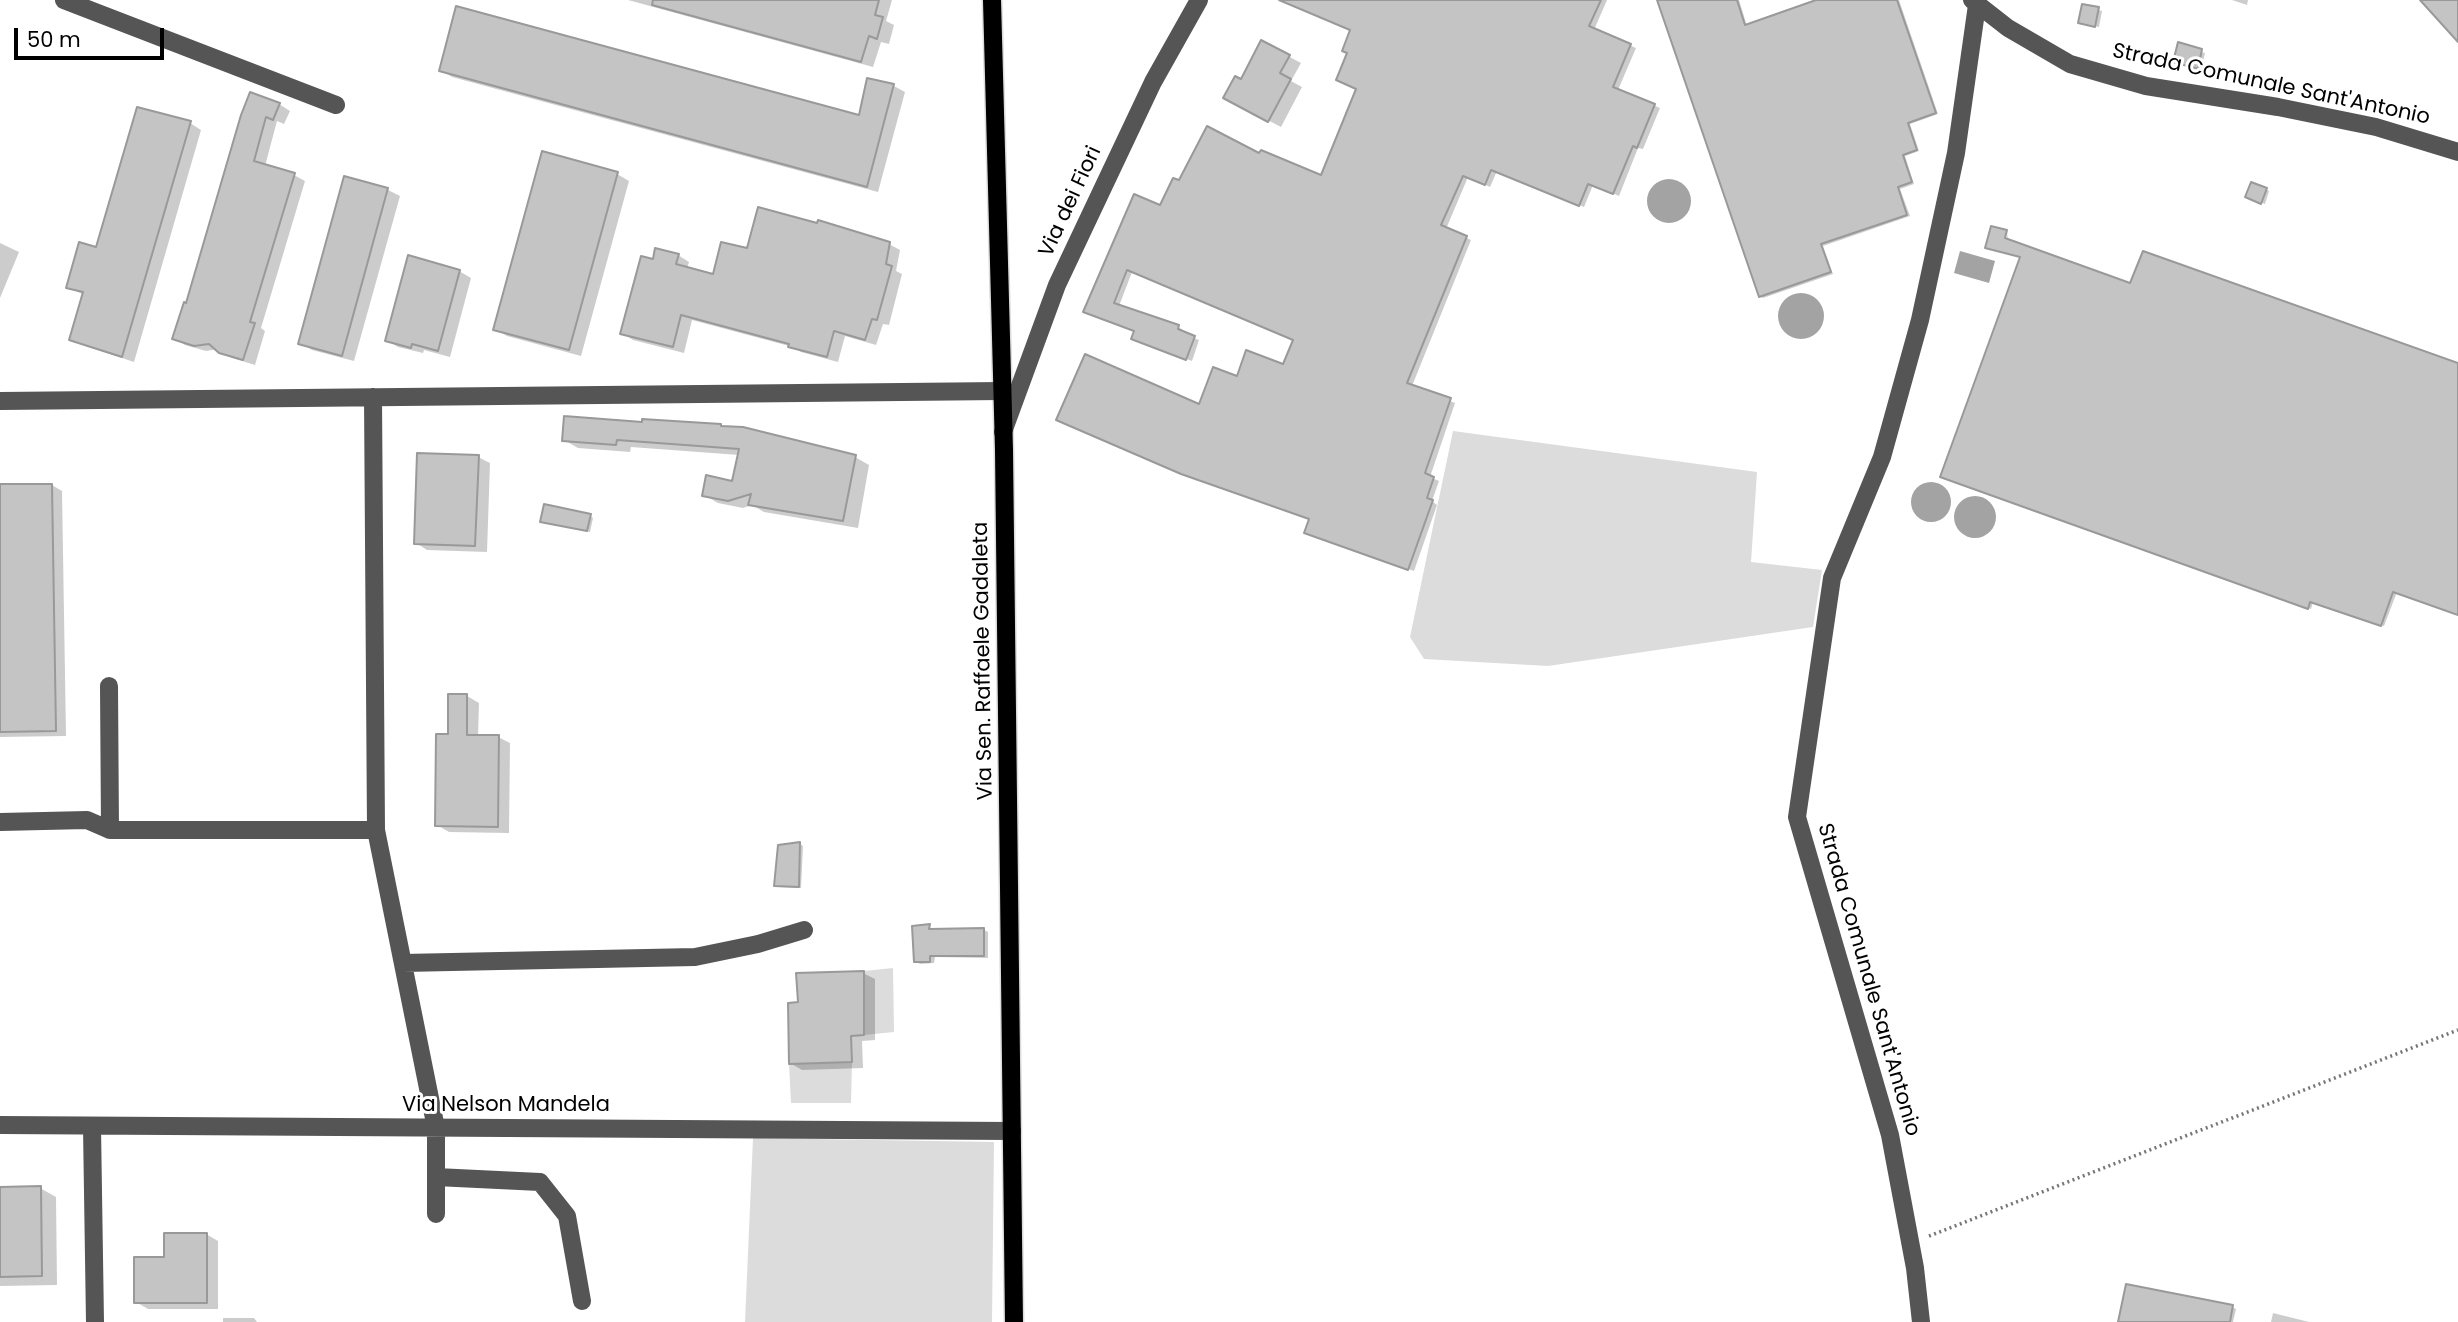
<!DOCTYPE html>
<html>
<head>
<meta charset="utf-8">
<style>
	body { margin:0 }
	#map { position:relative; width:2458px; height:1322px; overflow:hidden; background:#fff; font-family:Poppins,sans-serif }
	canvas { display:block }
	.scale { position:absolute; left:14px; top:28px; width:150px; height:32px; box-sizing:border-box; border:4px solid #000; border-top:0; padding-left:9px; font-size:21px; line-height:24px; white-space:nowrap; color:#000; -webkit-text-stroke:5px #fff; paint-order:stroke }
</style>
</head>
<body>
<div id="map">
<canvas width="2458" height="1322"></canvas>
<div class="scale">50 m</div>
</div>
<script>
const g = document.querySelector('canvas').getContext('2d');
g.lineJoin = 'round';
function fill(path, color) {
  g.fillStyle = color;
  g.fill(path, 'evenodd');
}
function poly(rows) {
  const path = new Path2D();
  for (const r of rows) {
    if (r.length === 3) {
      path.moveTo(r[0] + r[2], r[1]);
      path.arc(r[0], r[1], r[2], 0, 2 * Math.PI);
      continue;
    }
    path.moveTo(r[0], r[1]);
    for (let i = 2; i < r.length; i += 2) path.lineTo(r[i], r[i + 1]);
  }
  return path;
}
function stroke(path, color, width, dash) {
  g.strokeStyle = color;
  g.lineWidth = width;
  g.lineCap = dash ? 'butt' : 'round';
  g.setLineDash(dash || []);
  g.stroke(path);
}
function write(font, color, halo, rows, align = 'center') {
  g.font = font + ' Poppins,sans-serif';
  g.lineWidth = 6;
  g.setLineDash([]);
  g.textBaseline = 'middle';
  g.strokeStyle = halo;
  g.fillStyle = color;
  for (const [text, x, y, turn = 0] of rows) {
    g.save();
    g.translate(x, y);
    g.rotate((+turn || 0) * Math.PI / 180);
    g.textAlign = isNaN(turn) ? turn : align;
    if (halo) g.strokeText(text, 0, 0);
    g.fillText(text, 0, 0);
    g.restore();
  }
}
fill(poly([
	[1453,431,1757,472,1751,562,1822,570,1813,627,1548,666,1424,659,1410,637],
	[893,968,894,1032,864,1035,864,971],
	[852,1062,851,1103,791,1103,789,1064],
	[753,1138,994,1142,992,1322,745,1322]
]), '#dcdcdc');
fill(poly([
	[1669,201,22],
	[1960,251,1995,261,1989,283,1954,273],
	[1801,316,23],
	[1931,502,20],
	[1975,517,21]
]), '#a3a3a3');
fill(poly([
	[628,0,892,0,886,21,894,25,889,44,881,42,873,67],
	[1303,0,1607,0,1594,30,1636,48,1618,90,1660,108,1643,149,1638,148,1619,196,1593,185,1584,207,1497,171,1490,187,1468,177,1446,229,1471,240,1412,386,1455,403,1430,477,1439,481,1432,501,1437,505,1414,571,1311,535,1311,519,1200,406,1238,378,1284,366,1295,339,1132,272,1119,306,1178,327,1183,330,1182,333,1199,340,1192,361,1138,341,1136,331,1090,314,1179,183,1260,156,1322,177,1358,89,1349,53,1352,30],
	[1658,0,1739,0,1747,26,1822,0,1899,0,1938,114,1910,124,1919,151,1905,156,1914,184,1900,189,1910,216,1823,246,1833,274,1763,298,1760,296],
	[2232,0,2248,0,2247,5],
	[2083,6,2102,11,2099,27,2080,23],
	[1262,42,1301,63,1291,81,1302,87,1281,127,1237,104,1242,81],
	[2179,45,2205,53,2201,69,2178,63],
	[441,70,860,117,894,86,905,92,878,192,452,77],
	[279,104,290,111,284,124,277,121,265,166,294,175,305,181,261,328,265,331,255,365,232,358,218,349,206,351,185,345,174,338,187,305,242,116],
	[190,123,201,130,134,362,83,345,71,339,84,295,68,287],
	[617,174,629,181,581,356,507,336,495,329],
	[346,178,388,190,400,196,354,361,312,350,300,343],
	[2266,189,2269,191,2265,204,2250,198],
	[2008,233,2007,241,2131,285,2458,365,2458,614,2397,592,2384,626,2313,602,2311,609,1945,478,2022,257,2004,247],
	[0,243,19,252,0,298],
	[889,244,900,250,896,271,902,274,889,325,883,324,876,345,845,336,838,362,801,352,793,347,692,320,684,353,633,340,622,333,654,261,678,255,689,262,687,269,714,276,748,250],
	[459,271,471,278,450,357,424,350,423,353,398,347,387,340],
	[644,424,721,425,855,457,869,465,858,528,764,512,752,505,743,508,718,503,704,495,733,483,739,455,631,447,630,452,578,448,564,440],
	[478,457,490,463,487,552,427,550,416,543],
	[52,485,62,491,66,736,0,737,0,486],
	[590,516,593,518,590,532,542,522],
	[467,696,479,703,478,736,498,737,510,743,509,833,449,832,437,825,449,736],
	[800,844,803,846,801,888,779,887,776,885],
	[929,926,933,931,984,930,988,932,988,958,935,957,934,963,920,964,915,961],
	[863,973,875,979,875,1040,862,1041,863,1068,802,1070,790,1063],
	[40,1188,56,1197,57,1285,0,1286,0,1189],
	[206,1234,218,1241,218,1309,148,1309,136,1302,166,1258],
	[2232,1307,2236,1309,2233,1322,2120,1322],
	[2273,1313,2309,1322,2271,1322],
	[223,1318,254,1318,257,1322,223,1322]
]), '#0003');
const building = poly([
	[653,0,879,0,875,15,883,17,877,39,869,36,861,62,652,5,653,0],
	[1279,0,1601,0,1589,26,1631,44,1613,87,1655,104,1637,148,1633,146,1613,194,1588,184,1579,206,1491,170,1485,185,1463,176,1441,225,1467,236,1407,383,1451,398,1425,473,1434,477,1427,498,1433,500,1408,570,1304,533,1309,519,1181,474,1056,420,1085,354,1199,404,1213,367,1237,376,1246,350,1283,364,1293,340,1127,270,1114,303,1179,325,1178,329,1195,336,1186,360,1131,339,1134,331,1083,312,1134,194,1160,205,1173,178,1179,180,1207,126,1259,153,1261,150,1321,175,1356,89,1336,80,1347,53,1342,51,1350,30,1279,0],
	[1657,0,1737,0,1745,25,1816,0,1897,0,1936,113,1908,123,1917,150,1903,155,1912,182,1898,187,1907,215,1821,244,1831,272,1759,297,1657,0],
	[2420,0,2458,0,2458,42,2420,0],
	[2082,4,2099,7,2095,27,2078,23,2082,4],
	[456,6,859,115,867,78,894,84,867,187,439,71,456,6],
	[1261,40,1290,55,1280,73,1291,79,1268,122,1223,98,1235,76,1241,79,1261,40],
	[2178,42,2202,49,2198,69,2173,62,2178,42],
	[250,92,280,103,273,120,266,117,254,161,295,173,250,322,255,323,243,360,219,353,209,344,194,346,172,339,184,302,186,303,241,115,250,92],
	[137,107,191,121,122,357,69,340,83,292,66,288,79,242,96,247,137,107],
	[542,151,618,172,569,350,493,330,542,151],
	[344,176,388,188,342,356,298,344,344,176],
	[2251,182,2267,188,2261,204,2245,197,2251,182],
	[758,207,817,223,818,220,890,242,886,264,892,266,877,320,872,319,865,340,834,331,827,357,788,347,789,344,681,315,673,347,620,334,641,256,653,259,655,248,679,254,676,264,713,274,721,242,747,248,758,207],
	[1991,226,2007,230,2005,238,2130,283,2143,251,2458,363,2458,615,2393,592,2381,626,2310,602,2308,609,1940,477,2020,257,1985,248,1991,226],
	[408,255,460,270,438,351,412,344,411,348,385,341,408,255],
	[564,416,642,422,642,419,721,424,721,426,743,427,856,455,843,521,748,505,751,494,728,501,702,496,706,475,732,481,739,449,617,440,616,445,562,441,564,416],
	[417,453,479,455,475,546,414,544,417,453],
	[0,484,52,484,56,731,0,732,0,484],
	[544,504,591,514,587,531,540,522,544,504],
	[448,694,467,694,467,735,499,735,498,827,435,826,436,734,448,734,448,694],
	[800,842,799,887,774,886,778,845,800,842],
	[930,924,929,929,984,928,984,956,930,956,930,962,914,962,912,926,930,924],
	[864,971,864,1035,851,1036,852,1062,789,1064,788,1003,798,1002,796,973,864,971],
	[41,1186,42,1276,0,1277,0,1187,41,1186],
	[164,1233,207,1233,207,1303,134,1303,134,1257,164,1257,164,1233],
	[2126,1284,2233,1305,2230,1322,2118,1322,2126,1284]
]);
fill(building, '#c4c4c4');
stroke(building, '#999', 2);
const major = poly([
	[992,0,1004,450,1014,1322]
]);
stroke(major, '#dbdbdb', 21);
stroke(poly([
	[1929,1236,2458,1030]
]), '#777', 3.5, [2, 3.5]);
stroke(poly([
	[64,0,336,105],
	[1972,0,2008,28,2070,64,2146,86,2278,107,2376,127,2458,152],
	[373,397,376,830,436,1128,436,1214],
	[0,401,1002,391],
	[1003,432,1057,285,1153,82,1199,0],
	[109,686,110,830],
	[0,822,87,820,110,830,376,830],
	[403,963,695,957,758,944,804,930],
	[0,1125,1012,1131],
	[92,1127,95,1322],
	[436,1177,540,1182,567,1216,582,1301],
	[1921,1322,1915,1268,1890,1135,1797,817,1832,578,1882,457,1920,320,1956,153,1977,5]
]), '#555', 18);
stroke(major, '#000', 18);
write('21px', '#000', '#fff', [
	["Strada Comunale Sant'Antonio",2271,85,12],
	["Via dei Fiori",1071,202,-65],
	["Via Sen. Raffaele Gadaleta",984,661,-91],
	["Strada Comunale Sant'Antonio",1868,980,74],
	["Via Nelson Mandela",506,1106]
]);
</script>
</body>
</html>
